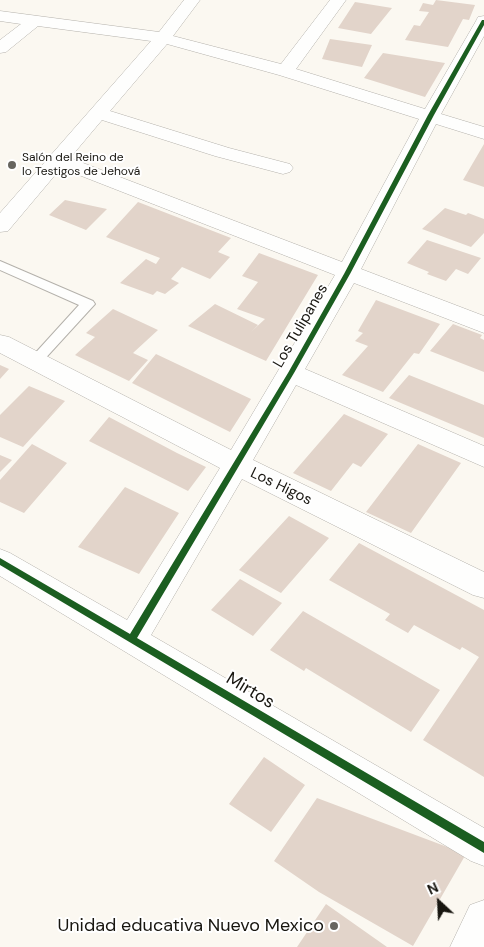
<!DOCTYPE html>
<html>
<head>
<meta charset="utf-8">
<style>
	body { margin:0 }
	#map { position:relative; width:484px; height:947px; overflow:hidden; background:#fbf8f1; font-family:"DM Sans",sans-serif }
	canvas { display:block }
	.north { position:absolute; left:414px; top:877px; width:50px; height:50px; -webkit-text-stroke:4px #fff; paint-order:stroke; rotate:335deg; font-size:14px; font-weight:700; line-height:20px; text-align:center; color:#181610 }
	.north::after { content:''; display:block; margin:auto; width:18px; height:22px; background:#181610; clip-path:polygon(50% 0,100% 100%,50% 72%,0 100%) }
</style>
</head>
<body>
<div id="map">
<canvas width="484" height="947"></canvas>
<div class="north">N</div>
</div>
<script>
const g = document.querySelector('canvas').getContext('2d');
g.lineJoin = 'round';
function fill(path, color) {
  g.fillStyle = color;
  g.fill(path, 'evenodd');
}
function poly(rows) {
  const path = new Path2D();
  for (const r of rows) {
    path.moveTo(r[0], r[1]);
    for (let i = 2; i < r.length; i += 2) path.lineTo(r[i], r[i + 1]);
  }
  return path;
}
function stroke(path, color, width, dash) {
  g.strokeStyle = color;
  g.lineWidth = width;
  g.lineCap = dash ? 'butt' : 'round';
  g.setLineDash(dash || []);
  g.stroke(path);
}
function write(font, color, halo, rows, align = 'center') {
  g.font = font + ' "DM Sans",sans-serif';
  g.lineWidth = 4;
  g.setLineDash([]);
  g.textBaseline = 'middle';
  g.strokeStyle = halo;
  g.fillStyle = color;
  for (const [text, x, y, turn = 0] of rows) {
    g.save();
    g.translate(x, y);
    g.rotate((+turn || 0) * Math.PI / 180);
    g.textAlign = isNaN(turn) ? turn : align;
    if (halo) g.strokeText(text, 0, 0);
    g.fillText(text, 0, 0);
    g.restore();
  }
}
fill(poly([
	[436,0,475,5,469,20,463,19,448,47,405,40,414,25,420,26,429,12,419,11,423,3,433,5],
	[355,2,392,8,371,34,338,28],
	[330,39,372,45,362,67,322,59],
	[383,53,445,63,425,97,364,78],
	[484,144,484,187,463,180],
	[65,200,107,209,86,230,49,215],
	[138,202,231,238,218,252,230,257,210,279,182,267,171,279,179,283,165,294,157,291,153,295,120,283,146,259,156,264,160,258,106,237],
	[445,208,466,215,468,213,484,219,484,233,471,247,422,229],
	[427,240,481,258,468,274,456,269,446,281,427,274,429,272,407,263],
	[259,253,318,275,266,361,188,326,215,304,258,325,251,332,265,319,237,309,258,282,242,276],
	[376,300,440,324,419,354,414,353,383,392,342,375,368,346,355,341,363,333,358,331],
	[113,309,158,330,133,353,148,360,129,381,75,355,95,337,86,333],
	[453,324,482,335,480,338,484,340,484,372,430,351],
	[156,354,251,399,230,432,132,383],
	[0,365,9,369,0,379],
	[409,375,484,405,484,438,389,398],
	[29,386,65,401,23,447,0,437,0,415],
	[344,414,388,434,361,467,353,463,331,491,293,473],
	[109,417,177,453,206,467,188,491,89,441],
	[32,444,67,463,24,513,0,502,0,480],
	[418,444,461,463,411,533,366,512],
	[0,455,12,460,0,472],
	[125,487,179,513,139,574,78,547],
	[289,516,329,538,281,593,239,570],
	[359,543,484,610,484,777,423,740,479,657,462,647,460,650,414,625,408,633,385,620,390,614,329,580],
	[240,579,282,603,253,636,211,610],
	[303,611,440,690,411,732,306,668,304,671,270,650],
	[264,757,305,785,271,832,229,804],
	[317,798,466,854,413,946,319,892,274,861],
	[326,904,387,947,297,947]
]), '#e2d4ca');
const lane = poly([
	[0,261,93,301,95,304,41,363,31,363,29,360,79,305,0,270,0,261]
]);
const street = poly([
	[184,0,200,0,173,36,281,64,330,0,346,0,296,69,425,109,476,21,478,17,484,16,484,36,441,114,484,127,484,139,436,124,361,269,484,316,484,333,354,283,305,369,484,446,484,467,296,385,253,460,484,572,484,598,473,595,242,479,151,635,484,828,484,866,471,861,0,576,0,549,10,553,127,620,220,468,0,353,0,335,9,337,231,450,335,275,61,168,8,231,0,232,0,213,151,41,38,26,6,52,0,53,0,40,21,24,0,21,0,11,159,32,184,0],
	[167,44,279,75,419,119,342,262,70,158,102,120,215,156,283,174,290,172,293,168,290,164,229,148,110,111,167,44],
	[484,900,484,947,450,947,470,905,484,900]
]);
stroke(lane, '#b4b1ab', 2);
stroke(street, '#b4b1ab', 1);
fill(lane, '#fefefd');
fill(street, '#fefefd');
fill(poly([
	[482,20,484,20,484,25,434,115,350,274,294,373,137,638,484,842,484,853,0,565,0,558,130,634,288,373,344,274,428,115,482,20]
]), '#1b5e20');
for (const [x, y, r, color] of [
	[12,165,5,"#67655f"],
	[334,926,5,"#67655f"]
]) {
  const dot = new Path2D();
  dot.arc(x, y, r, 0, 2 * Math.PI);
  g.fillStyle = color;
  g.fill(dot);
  stroke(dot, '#fff', 2);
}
write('12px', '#181610', '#fff', [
	["Salón del Reino de",22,158],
	["lo Testigos de Jehová",22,172]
], 'left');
write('15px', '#181610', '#fff', [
	["Los Tulipanes",301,326,-60],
	["Los Higos",281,487,26]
]);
write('18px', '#181610', '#fff', [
	["Mirtos",250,691,31]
]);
write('18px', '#181610', '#fff', [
	["Unidad educativa Nuevo Mexico",324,926]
], 'right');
</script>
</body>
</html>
